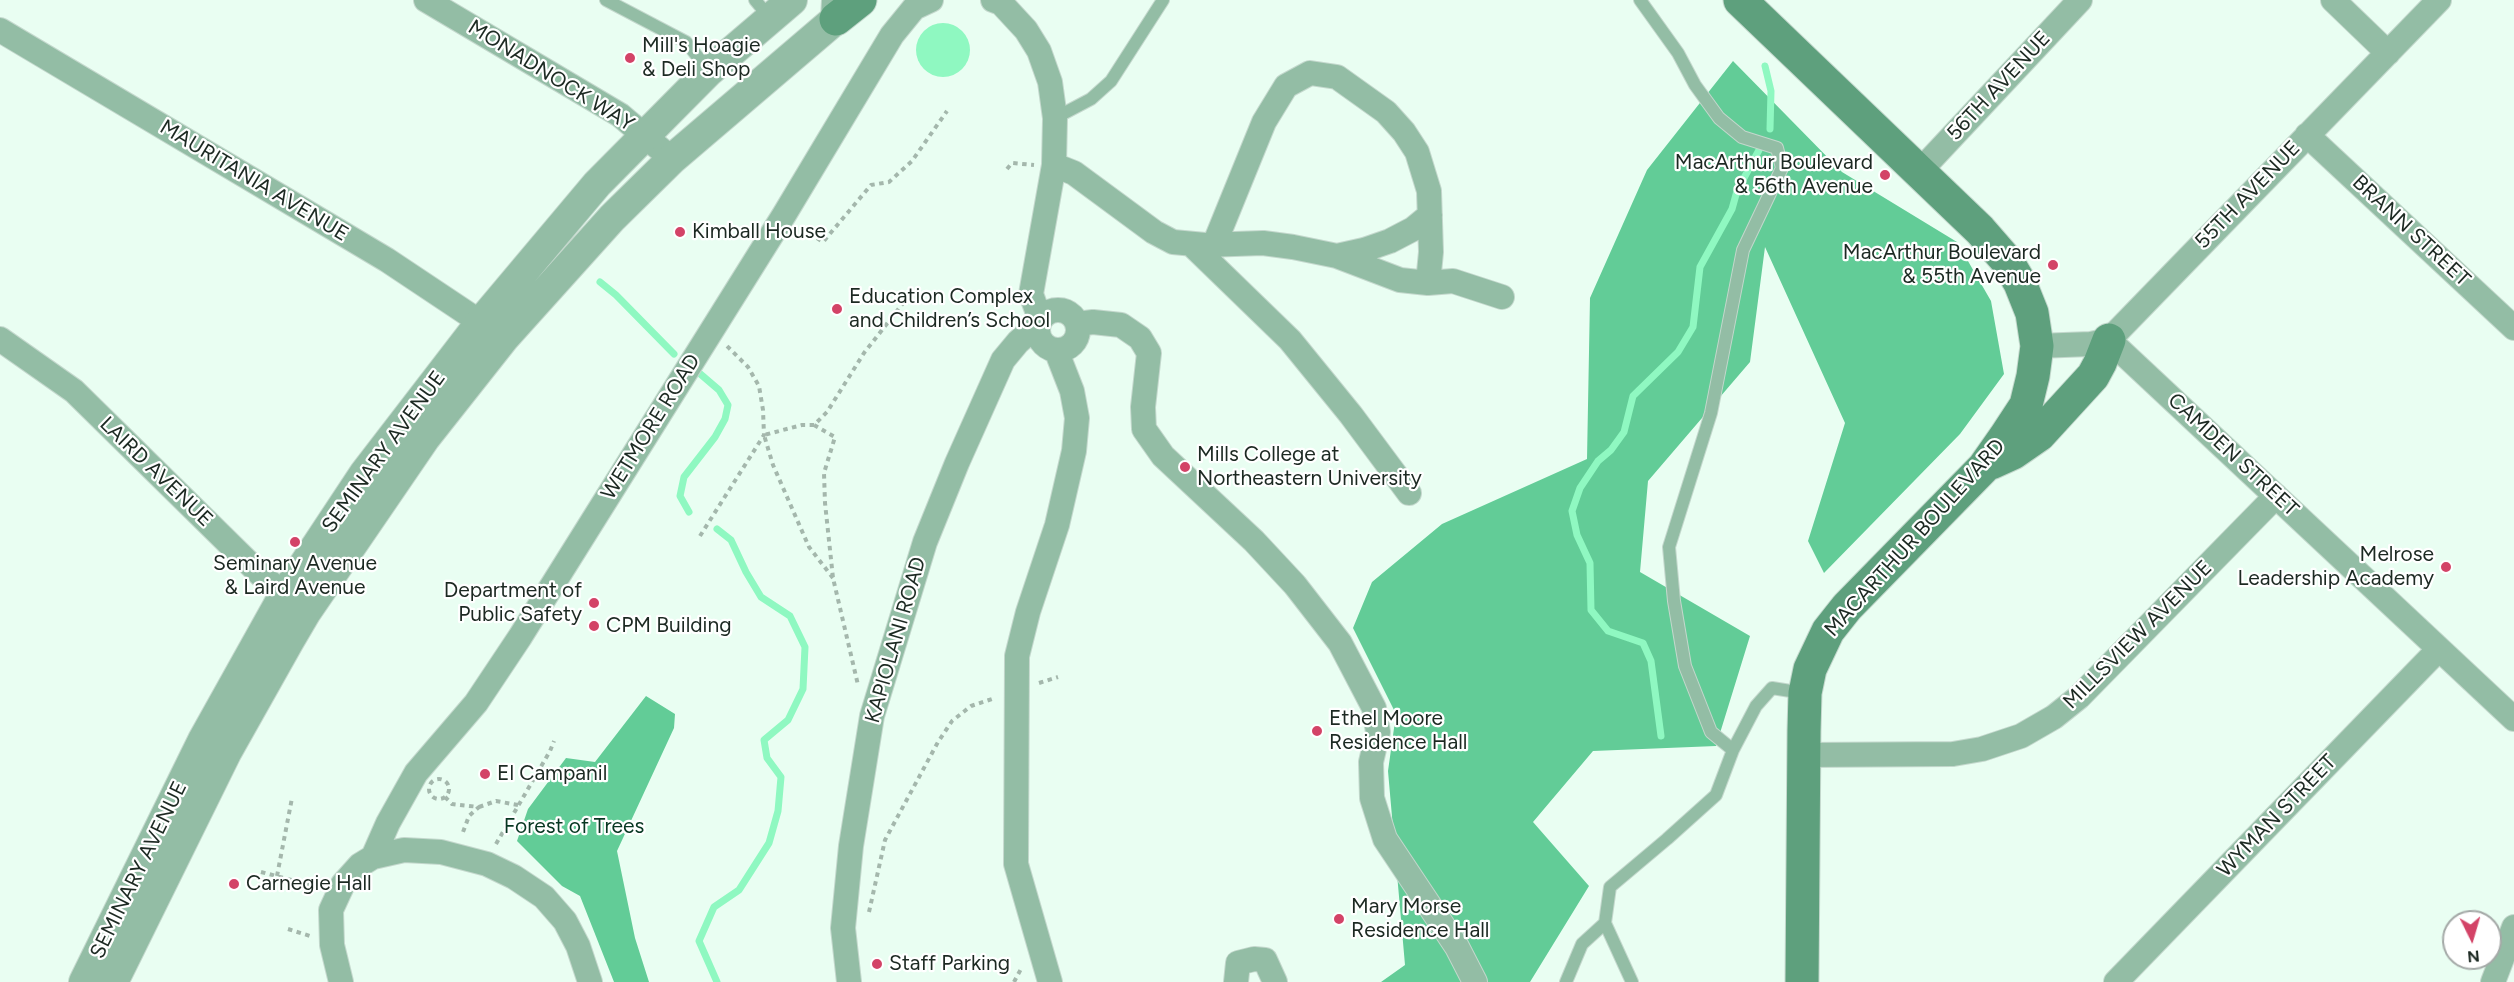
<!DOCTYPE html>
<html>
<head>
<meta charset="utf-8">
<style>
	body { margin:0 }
	#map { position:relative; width:2514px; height:982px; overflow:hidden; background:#e9fef2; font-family:Figtree,sans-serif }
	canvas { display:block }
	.north { position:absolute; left:2442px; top:910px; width:60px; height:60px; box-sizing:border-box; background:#fff; border:2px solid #a4a9a7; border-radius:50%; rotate:175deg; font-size:16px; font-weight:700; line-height:24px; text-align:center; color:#1c2922 }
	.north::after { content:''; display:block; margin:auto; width:21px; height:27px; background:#d34367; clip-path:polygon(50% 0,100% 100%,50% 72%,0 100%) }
</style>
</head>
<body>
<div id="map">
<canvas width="2514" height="982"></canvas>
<div class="north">N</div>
</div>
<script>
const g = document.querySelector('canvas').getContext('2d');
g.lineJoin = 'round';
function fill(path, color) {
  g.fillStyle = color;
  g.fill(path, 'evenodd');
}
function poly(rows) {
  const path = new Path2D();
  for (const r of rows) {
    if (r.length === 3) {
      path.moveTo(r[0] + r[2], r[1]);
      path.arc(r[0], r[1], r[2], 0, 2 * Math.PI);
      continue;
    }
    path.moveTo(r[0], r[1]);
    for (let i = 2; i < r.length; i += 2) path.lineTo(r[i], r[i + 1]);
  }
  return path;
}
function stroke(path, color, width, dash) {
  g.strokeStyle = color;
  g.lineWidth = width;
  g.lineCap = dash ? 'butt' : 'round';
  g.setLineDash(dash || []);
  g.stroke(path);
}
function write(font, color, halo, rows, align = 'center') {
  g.font = font + ' Figtree,sans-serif';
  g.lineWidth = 4.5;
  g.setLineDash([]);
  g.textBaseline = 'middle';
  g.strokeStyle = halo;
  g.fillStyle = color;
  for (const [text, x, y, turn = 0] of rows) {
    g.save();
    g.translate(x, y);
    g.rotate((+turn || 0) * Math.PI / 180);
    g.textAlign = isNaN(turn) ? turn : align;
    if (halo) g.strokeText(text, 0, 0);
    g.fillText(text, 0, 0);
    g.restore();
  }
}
fill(poly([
	[1733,61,1842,172,1957,242,1991,301,2004,374,1960,434,1824,573,1808,541,1845,423,1765,247,1750,362,1648,481,1640,572,1750,636,1716,746,1593,751,1533,822,1589,886,1530,982,1381,982,1405,965,1388,771,1396,714,1353,628,1372,582,1442,524,1587,459,1590,298,1647,170],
	[646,696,675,714,674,728,617,851,635,938,649,982,614,982,580,896,562,886,517,841,528,809,566,758,595,762]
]), '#62cc97');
fill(poly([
	[943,50,27]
]), '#8ff8c1');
stroke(poly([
	[1765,66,1771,91,1770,129],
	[600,282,616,295,674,354],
	[689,512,680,496,684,477,715,437,725,419,728,405,719,390,698,372],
	[717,529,731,540,746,572,761,597,790,616,805,647,803,689,788,720,764,740,767,758,781,777,778,811,769,843,739,890,714,907,699,941,717,982],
	[1661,736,1651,661,1643,643,1608,631,1591,610,1590,563,1577,535,1572,511,1580,488,1598,461,1611,450,1624,432,1633,396,1678,352,1693,327,1700,267,1732,209,1737,191,1759,150]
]), '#8ff8c1', 7);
const service = poly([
	[606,0,686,42,708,70],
	[755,0,770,18],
	[1640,0,1678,53,1695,85,1719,118,1742,137,1777,148,1782,168,1743,250,1711,413,1669,547,1674,601,1685,666,1711,732,1733,750],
	[1055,118,1091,99,1111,81,1163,0],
	[1566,982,1582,944,1605,923],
	[1632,982,1605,923,1610,887,1667,839,1716,795,1733,750,1756,706,1772,688,1803,693]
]);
const minor = poly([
	[426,0,620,115,672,159],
	[993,0,1001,3,1026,30,1039,51,1050,82,1055,118,1054,165,1031,294,1040,319],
	[2333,0,2388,53],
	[0,30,387,260,495,332],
	[2307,135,2514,328],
	[1054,165,1074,173,1154,232,1173,242,1205,245,1263,243,1293,247,1337,256,1400,280,1428,283,1453,281,1502,297],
	[1919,172,2080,0],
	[1191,244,1290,340,1351,415,1409,493],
	[1214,245,1264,122,1286,86,1310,73,1337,77,1386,112,1404,132,1417,152,1429,191,1431,252,1428,283],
	[1337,256,1364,250,1390,241,1413,229,1430,215],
	[1058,330,20],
	[1077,324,1093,322,1121,325,1140,338,1149,353,1143,407,1144,429,1163,456,1254,541,1295,585,1340,643,1374,708,1378,732,1371,762,1372,798,1385,839,1457,947,1475,982],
	[0,339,74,391,261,575,297,605],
	[2109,340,2514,719],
	[2037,346,2091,344,2109,340,2439,0],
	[1803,755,1953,754,1982,749,2021,736,2054,717,2079,697,2276,496],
	[373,857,388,823,416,773,476,703,520,637,784,215,892,35,914,8,931,0],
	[341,982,332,945,331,910,343,884,360,865,373,857,404,850,441,852,487,864,514,877,544,897,565,921,578,946,590,982],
	[849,982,843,928,851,846,872,716,925,542,957,463,1003,360,1018,342,1037,325],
	[1050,982,1016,864,1017,656,1028,612,1057,525,1074,451,1077,418,1072,391,1056,350],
	[1236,982,1238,963,1254,959,1265,960,1275,982],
	[2116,982,2439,649],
	[2493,982,2514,927]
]);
const tertiary = poly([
	[84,982,203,740,284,595,364,474,481,322,597,184,709,71,792,0],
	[113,982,226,753,289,641,306,612,425,438,504,338,612,218,672,159,836,19,837,0]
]);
const secondary = poly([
	[1740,0,1980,230,2007,261,2020,283,2032,313,2037,346,2033,376,2026,405,2005,437,1984,467,1847,607,1828,631,1810,669,1805,693,1804,731,1802,982],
	[836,19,860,0],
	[1991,463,2013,453,2039,435,2093,376,2100,363,2109,340]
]);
stroke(service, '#c4d8cd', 14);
stroke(minor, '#c4d8cd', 26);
stroke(tertiary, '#c4d8cd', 32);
stroke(secondary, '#c4d8cd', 35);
stroke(poly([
	[1007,169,1012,163,1034,165],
	[802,228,823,242,871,185,889,182,912,161,947,111],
	[814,425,835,437,824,473,825,503,833,578,858,685],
	[700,536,764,435,763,410,759,386,748,367,726,345],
	[833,578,809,547,773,465,764,435,802,425,814,425,827,412,864,353,904,302],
	[1039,683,1058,677],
	[439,789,10],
	[445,797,452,804,479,807,469,816,463,832],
	[479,807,496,801,518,805],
	[496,844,550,751,554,741],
	[261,872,318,887],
	[277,876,292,798],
	[869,912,885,840,938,742,952,721,971,706,995,698],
	[288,929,310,936],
	[1014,982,1022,967]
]), '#a4b7ac', 4, [4.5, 4.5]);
stroke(service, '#93bda5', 12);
stroke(minor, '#93bda5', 24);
stroke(tertiary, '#93bda5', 30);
stroke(secondary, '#5ea07d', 33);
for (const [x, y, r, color] of [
	[630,58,6,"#d34367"],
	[1885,175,6,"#d34367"],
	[680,232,6,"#d34367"],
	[2053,265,6,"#d34367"],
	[837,309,6,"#d34367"],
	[1185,467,6,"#d34367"],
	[295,542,6,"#d34367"],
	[2446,567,6,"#d34367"],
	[594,603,6,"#d34367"],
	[594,626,6,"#d34367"],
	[1317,731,6,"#d34367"],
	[485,774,6,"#d34367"],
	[234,884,6,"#d34367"],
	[1339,919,6,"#d34367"],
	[877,964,6,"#d34367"]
]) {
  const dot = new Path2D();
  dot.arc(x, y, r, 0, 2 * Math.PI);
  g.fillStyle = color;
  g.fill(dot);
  stroke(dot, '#fff', 2);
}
write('21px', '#1c2922', '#fff', [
	["Mill's Hoagie",642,46],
	["& Deli Shop",642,70],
	["MacArthur Boulevard",1873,163,"right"],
	["& 56th Avenue",1873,187,"right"],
	["Kimball House",692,232],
	["MacArthur Boulevard",2041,253,"right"],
	["& 55th Avenue",2041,277,"right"],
	["Education Complex",849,297],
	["and Children’s School",849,321],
	["Mills College at",1197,455],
	["Northeastern University",1197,479],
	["Melrose",2434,555,"right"],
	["Leadership Academy",2434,579,"right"],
	["Seminary Avenue",295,564,"center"],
	["& Laird Avenue",295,588,"center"],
	["Department of",582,591,"right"],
	["Public Safety",582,615,"right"],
	["CPM Building",606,626],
	["Ethel Moore",1329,719],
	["Residence Hall",1329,743],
	["El Campanil",497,774],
	["Carnegie Hall",246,884],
	["Mary Morse",1351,907],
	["Residence Hall",1351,931],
	["Staff Parking",889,964]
], 'left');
write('21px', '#1c2922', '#fff', [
	["MONADNOCK WAY",551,76,32],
	["56TH AVENUE",1999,86,-47],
	["MAURITANIA AVENUE",254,181,31],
	["55TH AVENUE",2248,195,-46],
	["BRANN STREET",2411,231,43],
	["WETMORE ROAD",651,427,-58],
	["SEMINARY AVENUE",384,452,-54],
	["CAMDEN STREET",2233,455,43],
	["LAIRD AVENUE",156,472,44],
	["MACARTHUR BOULEVARD",1915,538,-48],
	["MILLSVIEW AVENUE",2138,635,-45],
	["KAPIOLANI ROAD",896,640,-74],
	["WYMAN STREET",2277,816,-46],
	["SEMINARY AVENUE",139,870,-64]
]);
write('21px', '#073722', '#fff', [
	["Forest of Trees",574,827]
]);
</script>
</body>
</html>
